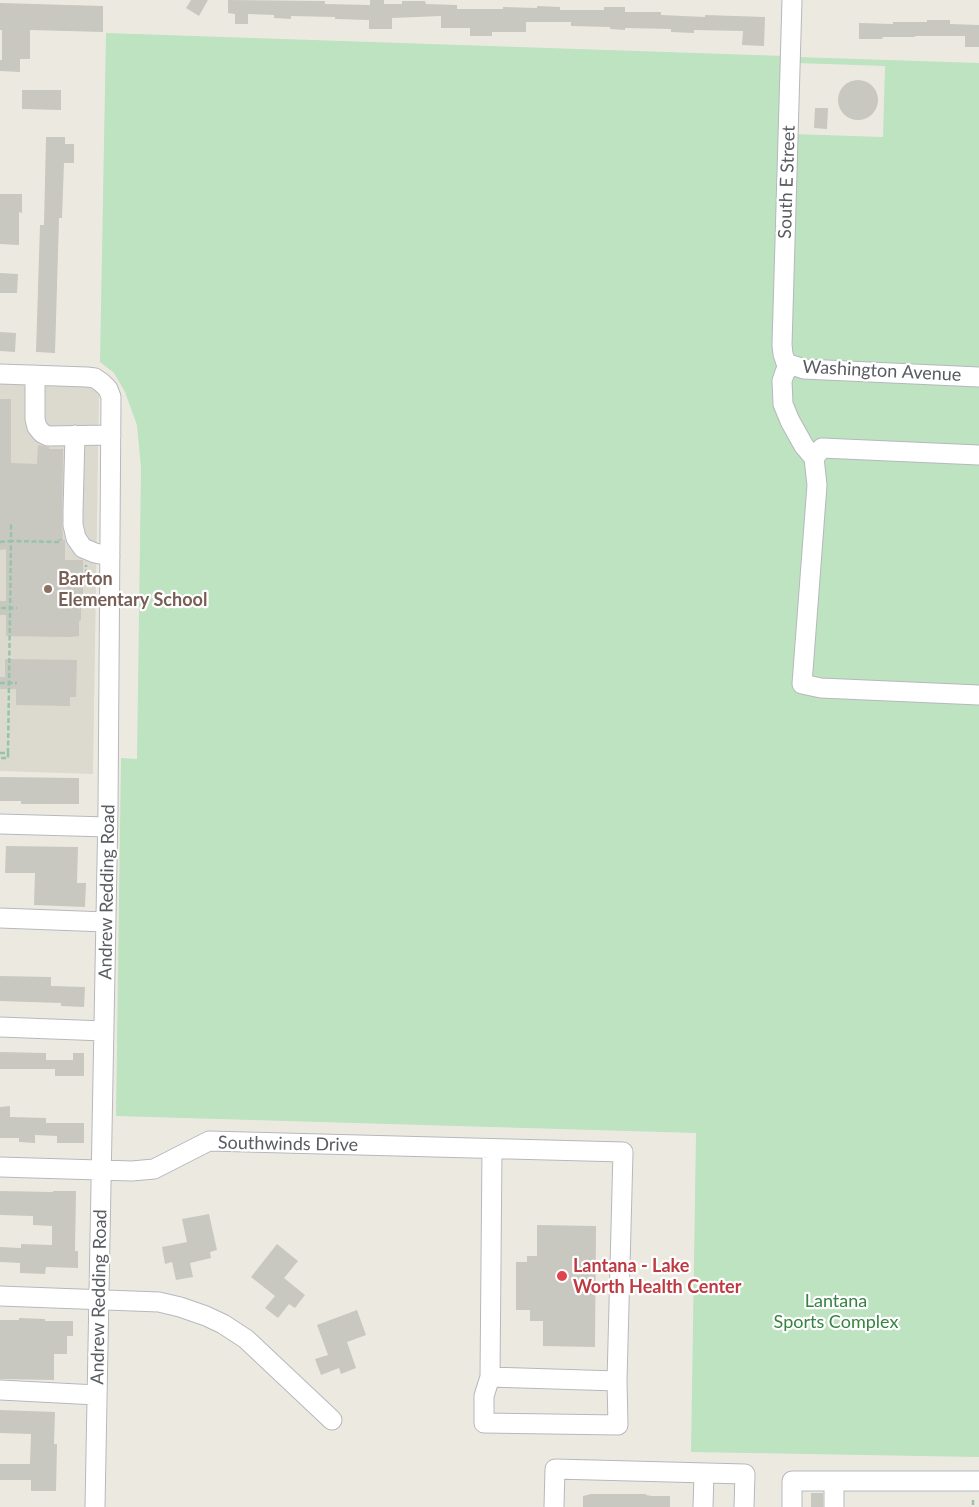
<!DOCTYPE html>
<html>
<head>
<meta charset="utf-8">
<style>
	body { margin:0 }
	canvas { display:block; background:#eceae0 }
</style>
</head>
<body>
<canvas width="979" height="1507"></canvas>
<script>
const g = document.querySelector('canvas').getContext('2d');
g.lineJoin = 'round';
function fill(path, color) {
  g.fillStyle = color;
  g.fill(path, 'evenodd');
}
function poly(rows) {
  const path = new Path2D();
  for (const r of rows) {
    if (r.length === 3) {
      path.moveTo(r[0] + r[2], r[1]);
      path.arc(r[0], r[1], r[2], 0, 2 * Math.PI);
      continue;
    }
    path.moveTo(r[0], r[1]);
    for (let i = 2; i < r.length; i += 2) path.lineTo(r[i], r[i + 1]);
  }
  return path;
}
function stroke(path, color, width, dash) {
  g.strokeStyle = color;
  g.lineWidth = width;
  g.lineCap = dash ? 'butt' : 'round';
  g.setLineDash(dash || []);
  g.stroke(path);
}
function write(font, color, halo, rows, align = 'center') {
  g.font = font + ' Lato,sans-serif';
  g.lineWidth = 4.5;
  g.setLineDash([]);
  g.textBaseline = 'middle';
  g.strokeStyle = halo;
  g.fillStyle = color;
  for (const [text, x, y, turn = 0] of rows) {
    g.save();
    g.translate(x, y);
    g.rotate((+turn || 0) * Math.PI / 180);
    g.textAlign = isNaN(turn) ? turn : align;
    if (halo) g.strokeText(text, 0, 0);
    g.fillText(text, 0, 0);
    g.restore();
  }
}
fill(poly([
	[0,381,90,383,99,392,93,774,0,771]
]), '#dcdace');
fill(poly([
	[106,33,785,56,776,371,979,381,979,1457,691,1452,696,1133,116,1116,121,758,137,759,141,468,137,425,125,392,114,373,100,362],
	[797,57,979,63,979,369,802,361,792,357,787,343,793,134,883,137,885,66,797,63]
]), '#bde3c0');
fill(poly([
	[191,0,208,0,199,16,186,8],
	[228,0,325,1,325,4,370,5,370,0,384,0,384,4,402,4,402,1,425,1,426,4,457,5,457,9,503,9,503,7,537,8,537,6,560,7,560,10,604,10,604,7,625,7,625,12,661,12,661,15,705,17,705,15,765,17,764,46,742,45,743,31,694,30,694,33,671,32,671,29,625,28,625,30,610,29,610,27,571,26,571,22,526,22,526,32,492,32,492,36,470,36,470,28,441,28,441,16,392,18,392,29,369,29,369,20,335,19,335,17,291,16,291,19,274,18,274,15,248,14,248,24,235,24,235,14,228,13],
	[0,3,103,6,103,32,30,30,30,59,20,59,20,72,0,71,0,60,2,60,2,30,0,30],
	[927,20,950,20,950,24,979,25,979,47,965,47,965,36,915,36,915,37,883,37,882,39,859,39,859,23,893,24,893,22,927,22],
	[858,100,20],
	[22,90,61,90,61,110,22,109],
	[815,108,828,108,827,129,814,128],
	[46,137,65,137,65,144,74,144,74,163,64,163,62,218,59,218,55,353,36,352,40,225,44,225],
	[0,194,22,194,22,213,19,212,19,245,0,244],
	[0,273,18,274,17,293,0,293],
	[0,332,16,333,15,352,0,351],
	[0,399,11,399,11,463,37,464,38,445,49,447,49,449,63,449,62,525,63,540,65,540,65,560,83,560,83,597,81,597,81,620,79,621,79,636,70,637,6,636,6,615,0,615,0,601,6,601,6,549,0,550],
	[5,659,77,660,76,697,70,697,70,706,16,705,16,689,0,689,0,677,5,677],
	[0,777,79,778,79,804,21,804,21,801,0,801],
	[6,846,78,847,77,883,86,883,85,907,34,905,35,873,5,873],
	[0,976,51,977,51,986,85,987,84,1007,61,1006,61,1003,0,1001],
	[0,1052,46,1053,46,1060,73,1060,73,1053,84,1053,84,1076,55,1076,55,1069,0,1069],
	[10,1106,10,1117,46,1118,46,1123,84,1123,84,1143,57,1143,57,1136,35,1135,35,1143,19,1142,19,1138,0,1138,0,1107],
	[0,1191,53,1192,53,1191,76,1191,75,1251,78,1251,78,1268,46,1267,45,1274,20,1273,20,1263,0,1262,0,1247,21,1248,21,1244,52,1245,52,1226,33,1225,33,1216,0,1215],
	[209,1214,217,1250,210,1252,211,1258,190,1263,193,1277,176,1280,172,1262,165,1264,162,1247,187,1242,182,1219],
	[537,1225,596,1226,595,1347,543,1346,543,1321,530,1321,530,1310,516,1310,516,1262,527,1262,527,1256,537,1256],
	[277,1244,298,1261,284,1278,305,1295,295,1308,289,1304,278,1318,265,1308,275,1296,251,1277],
	[357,1310,366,1335,347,1342,356,1368,341,1374,339,1368,321,1375,315,1359,328,1355,317,1325],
	[19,1318,45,1319,45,1321,73,1321,73,1336,67,1336,67,1354,54,1354,54,1380,0,1379,0,1320,19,1320],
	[0,1410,55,1412,54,1444,57,1444,56,1491,31,1491,31,1480,0,1480,0,1464,30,1464,31,1434,0,1433],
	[811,1493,823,1493,823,1507,811,1507],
	[591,1494,646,1494,646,1495,652,1496,670,1496,670,1507,583,1507,583,1496]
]), '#c8c7c0');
const minor = poly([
	[792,0,782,345,783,354,786,363,804,369,979,377],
	[792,365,785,372,782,381,783,404,790,421,804,446,814,458,817,485,802,684,821,688,979,695],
	[0,374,87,377,95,378,102,383,108,389,111,397,108,809,95,1507],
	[35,375,35,419,37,427,42,433,48,436,111,435],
	[75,435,73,511,73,525,76,538,83,548,95,553,110,556],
	[814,458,822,448,979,455],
	[0,824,108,827],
	[0,918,106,922],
	[0,1027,104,1031],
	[0,1167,132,1171,154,1169,209,1141,623,1152,617,1381,618,1425,484,1423,484,1396,490,1377,492,1149],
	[0,1296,159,1302,180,1307,206,1316,223,1324,246,1339,332,1420],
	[490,1377,617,1381],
	[0,1390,97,1395],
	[834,1481,834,1507],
	[554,1507,555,1469,745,1474,744,1507],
	[703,1507,704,1473],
	[792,1507,792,1481,979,1481]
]);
stroke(minor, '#b6b8bd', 21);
stroke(poly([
	[0,542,11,541,11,522],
	[84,580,86,580,86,565],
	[1,608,17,608],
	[0,683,17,683],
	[0,753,8,753,8,758,0,758],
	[8,753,11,541,60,542,60,539],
	[973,1500,973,1507]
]), '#96c4a8', 2.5, [5, 2.5]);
stroke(minor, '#fff', 19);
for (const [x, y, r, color] of [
	[48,589,5,"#8d6e63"],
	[562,1276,6,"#e0444e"]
]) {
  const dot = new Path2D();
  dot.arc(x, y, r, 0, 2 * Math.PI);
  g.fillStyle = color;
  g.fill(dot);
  stroke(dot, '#fff', 2);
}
write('18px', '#595c61', '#fff', [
	["South E Street",787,182,-88],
	["Washington Avenue",882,371,3],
	["Andrew Redding Road",107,892,-89],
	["Southwinds Drive",288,1144,1],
	["Andrew Redding Road",99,1297,-89]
]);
write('bold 18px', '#785e54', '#fff', [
	["Barton",58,579],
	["Elementary School",58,600]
], 'left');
write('bold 18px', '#be3a42', '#fff', [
	["Lantana - Lake",573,1266],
	["Worth Health Center",573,1287]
], 'left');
write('18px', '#368341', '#fff', [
	["Lantana",836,1301],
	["Sports Complex",836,1322]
]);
</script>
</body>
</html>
